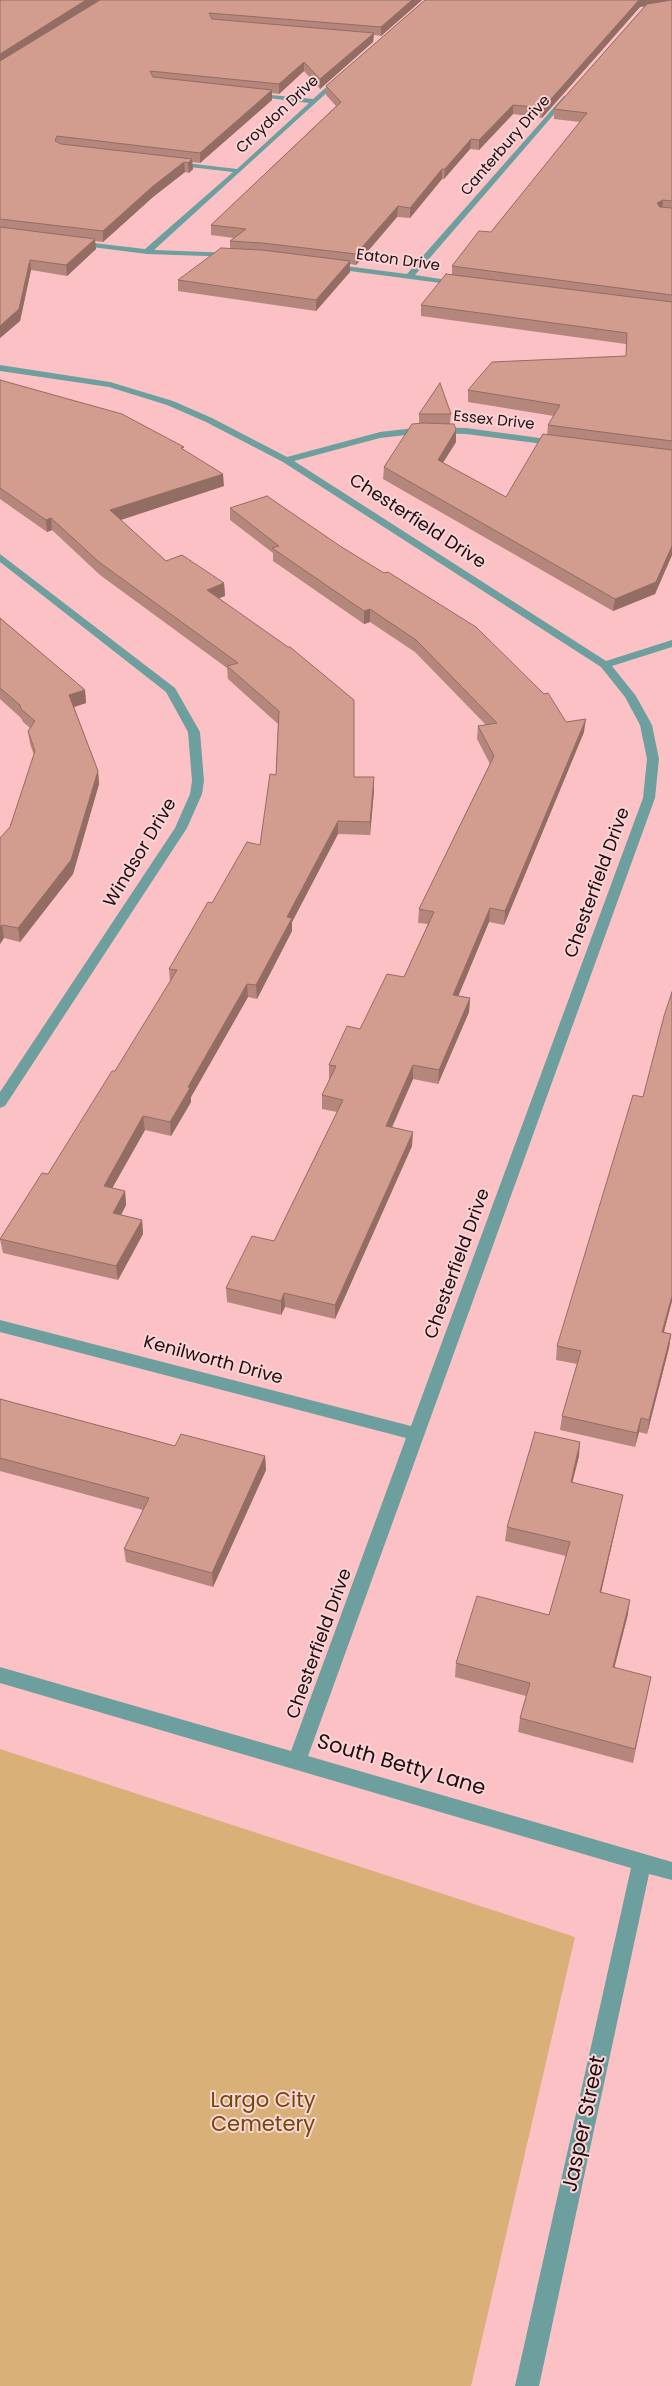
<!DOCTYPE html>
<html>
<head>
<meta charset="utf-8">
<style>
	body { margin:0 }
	canvas { display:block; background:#fcc1c4 }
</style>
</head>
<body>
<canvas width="672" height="2386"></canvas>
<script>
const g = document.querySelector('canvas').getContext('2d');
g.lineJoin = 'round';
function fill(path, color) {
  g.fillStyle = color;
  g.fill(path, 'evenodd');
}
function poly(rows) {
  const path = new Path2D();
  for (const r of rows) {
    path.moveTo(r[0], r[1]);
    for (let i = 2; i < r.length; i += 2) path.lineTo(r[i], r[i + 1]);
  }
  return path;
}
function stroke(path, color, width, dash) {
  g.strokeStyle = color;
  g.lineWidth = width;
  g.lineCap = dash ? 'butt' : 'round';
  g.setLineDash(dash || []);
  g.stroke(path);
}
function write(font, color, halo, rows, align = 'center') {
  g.font = font + ' Poppins,sans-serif';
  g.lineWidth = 4;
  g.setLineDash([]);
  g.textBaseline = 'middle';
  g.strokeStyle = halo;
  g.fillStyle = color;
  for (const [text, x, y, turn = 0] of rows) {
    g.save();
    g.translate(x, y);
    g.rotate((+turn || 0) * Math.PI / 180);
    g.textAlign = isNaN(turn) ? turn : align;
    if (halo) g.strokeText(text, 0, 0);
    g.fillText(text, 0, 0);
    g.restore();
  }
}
fill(poly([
	[0,1749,575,1937,471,2386,0,2386]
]), '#d8b078');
fill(poly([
	[339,76,344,77,154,250,232,253,235,253,235,257,147,254,76,245,72,243,76,241,145,249,233,172,172,165,169,165,169,161,237,169,309,103,252,96,250,93,313,99,339,76],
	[564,96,569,97,415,275,460,282,464,284,463,286,327,268,326,266,330,264,407,274,564,96],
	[0,365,110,382,173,401,212,418,287,457,380,432,423,427,466,428,562,441,564,443,559,446,466,434,423,433,380,438,294,461,606,661,672,640,672,647,612,666,636,696,652,725,659,759,655,798,308,1756,672,1862,672,1880,649,1874,539,2386,515,2386,631,1868,0,1683,0,1667,291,1751,406,1438,0,1332,0,1320,411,1426,643,798,647,759,640,725,625,697,601,667,283,462,206,422,167,405,109,387,0,371,0,365],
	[0,554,175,688,200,732,204,781,202,794,187,828,5,1106,0,1108,0,1092,175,828,190,794,192,781,188,732,166,692,0,562,0,554]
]), '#6d9f9e');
fill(poly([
	[0,0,422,0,381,36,374,35,373,42,320,89,304,71,279,94,272,93,272,100,200,163,192,162,193,169,189,173,185,172,153,197,103,242,95,241,96,249,67,276,31,270,20,321,0,338],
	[425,0,672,0,672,555,655,594,613,611,383,479,384,467,419,424,419,414,451,414,450,424,456,430,456,442,443,463,506,497,547,435,548,425,554,416,468,402,468,390,626,356,626,344,421,316,421,305,452,274,452,266,491,232,580,122,554,119,554,109,645,6,640,7,542,118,513,114,479,150,470,149,444,179,442,179,410,218,397,217,356,265,350,264,350,272,316,311,178,291,178,280,230,248,230,241,234,238,211,235,211,225,336,106,326,95,326,86],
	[0,380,184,450,224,486,121,520,166,561,224,583,225,596,219,598,354,777,374,791,370,835,338,834,292,922,292,931,257,999,248,997,191,1097,191,1102,171,1136,145,1130,112,1188,125,1191,126,1205,121,1215,142,1220,143,1234,118,1280,3,1253,0,1239,48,1174,115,1071,170,982,169,969,212,903,260,845,276,775,278,724,228,679,227,668,100,575,52,530,47,532,0,499],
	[230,508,566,722,584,732,504,925,489,922,458,996,470,998,469,1012,438,1084,413,1079,392,1128,412,1146,335,1319,285,1307,281,1315,227,1302,226,1288,274,1241,337,1112,322,1109,322,1095,330,1079,329,1079,329,1065,404,977,428,924,418,923,419,909,490,764,477,739,478,726,486,725,415,652,370,622,364,624,273,561,273,553,230,520],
	[0,618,85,690,86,703,74,707,98,771,99,784,73,874,20,942,4,938,0,944,0,838,10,827,34,755,30,744,28,731,30,728,23,722,21,718,0,699],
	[672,992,672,1301,664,1332,671,1334,669,1348,647,1434,639,1432,635,1447,560,1430,562,1416,577,1364,556,1360,557,1346,643,1097],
	[0,1399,175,1446,265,1456,266,1470,213,1587,126,1562,124,1549,143,1510,0,1471],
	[579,1456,572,1483,620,1509,601,1592,628,1614,614,1668,651,1677,633,1763,518,1732,520,1718,526,1696,455,1677,456,1663,549,1615,566,1556,505,1541,507,1527]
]), '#b5867b');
fill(poly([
	[86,0,100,0,0,64,0,54],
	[412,0,422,0,381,36,381,27],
	[639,0,672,0,672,2,640,7,542,118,543,108],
	[374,33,373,42,320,89,320,79],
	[304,62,304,71,279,94,279,84],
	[272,90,272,100,200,163,200,153],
	[513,105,513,114,479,150,479,140],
	[471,139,470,149,444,179,445,169],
	[192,159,193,169,189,173,188,163],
	[184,162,185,172,153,197,103,242,103,231,152,187],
	[442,169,442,179,410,218,410,208],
	[663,200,662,210,657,203],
	[398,206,397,217,356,265,356,254],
	[95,239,96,249,67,276,66,265],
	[30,260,31,270,20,321,0,338,0,326],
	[350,261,350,272,316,311,316,300],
	[456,430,456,442,437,472,438,460],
	[223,474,224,486,111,523,110,510],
	[51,518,52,530,47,532,46,520],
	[672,546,672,555,655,594,613,611,615,599],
	[224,583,225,596,208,602,207,590],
	[370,609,370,622,364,624,364,611],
	[85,690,86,703,71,708,69,695],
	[586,719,584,732,504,925,505,911],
	[98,771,99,784,73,874,20,942,18,928],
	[374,777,374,791,370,835,370,822],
	[338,821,338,834,292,922,292,931,257,999,256,985,287,917],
	[490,908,489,922,453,1009,453,995],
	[2,925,4,938,0,944,0,927],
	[247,984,248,997,191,1097,191,1102,171,1136,170,1122,188,1087],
	[470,998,469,1012,438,1084,439,1070],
	[413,1065,413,1079,386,1140,386,1126],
	[143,1116,145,1130,105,1201,104,1186],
	[413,1132,412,1146,335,1319,335,1305],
	[125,1191,126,1205,115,1227,113,1213],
	[142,1220,143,1234,118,1280,116,1266],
	[284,1293,285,1307,281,1315,281,1301],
	[672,1296,672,1301,660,1346,662,1332],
	[671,1334,669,1348,647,1434,649,1420],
	[641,1418,639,1432,635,1447,637,1433],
	[580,1442,579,1456,569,1496,571,1482],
	[265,1456,266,1470,213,1587,212,1573],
	[623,1495,620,1509,598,1606,600,1592],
	[630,1600,628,1614,611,1681,613,1667]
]), '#936d64');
const building = poly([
	[0,0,86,0,0,54,0,0],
	[100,0,412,0,381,27,209,13,212,19,374,33,320,79,304,62,279,84,150,71,153,77,272,90,200,153,57,136,55,141,61,144,192,159,188,163,184,162,152,187,103,231,0,219,0,61,100,0],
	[425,0,639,0,543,108,513,105,479,140,471,139,445,169,442,169,410,208,398,206,356,254,262,243,230,241,246,229,211,225,341,102,326,86,425,0],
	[672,0,672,201,663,200,657,203,660,207,672,208,672,295,452,266,479,231,491,232,587,113,554,109,647,4,672,0],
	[0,227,95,239,66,265,30,260,19,309,0,326,0,227],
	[221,248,262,250,350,261,316,300,178,280,221,248],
	[446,274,672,302,672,441,548,425,560,405,468,390,492,362,626,356,627,333,421,305,446,274],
	[0,380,122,414,184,447,181,448,223,474,110,510,166,561,182,555,224,583,207,590,288,647,290,647,354,700,354,777,374,777,370,822,338,821,287,917,292,918,256,985,247,984,188,1087,190,1088,170,1122,143,1116,104,1186,125,1191,113,1213,142,1220,116,1266,0,1239,42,1173,48,1174,112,1071,115,1071,177,970,169,969,208,902,212,903,247,842,260,845,270,774,276,775,279,711,227,666,238,663,99,562,51,518,46,520,0,488,0,380],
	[440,383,451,414,419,414,440,383],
	[423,423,454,424,456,430,438,460,506,497,543,434,672,450,672,546,656,582,615,599,384,467,412,424,423,423],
	[267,496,340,546,384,573,388,572,476,627,544,694,548,693,566,722,586,719,505,911,490,908,453,995,470,998,439,1070,413,1065,386,1126,413,1132,335,1305,284,1293,281,1301,226,1288,252,1236,274,1241,343,1100,322,1095,336,1066,329,1065,347,1026,360,1029,387,974,404,977,434,912,419,909,494,756,478,726,497,723,416,640,370,609,364,611,272,548,279,546,230,508,267,496],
	[0,618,85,690,69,695,98,771,71,860,18,928,2,925,0,927,0,838,10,827,35,751,28,731,35,721,21,709,20,705,0,688,0,618],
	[672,992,672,1296,662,1332,671,1334,649,1420,641,1418,637,1433,562,1416,581,1351,557,1346,633,1095,643,1097,664,1016,672,992],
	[0,1399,175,1446,181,1434,265,1456,212,1573,124,1549,149,1498,0,1458,0,1399],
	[535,1432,580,1442,571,1482,623,1495,600,1592,630,1600,613,1667,651,1677,635,1749,520,1718,530,1683,456,1663,477,1596,549,1615,570,1542,507,1527,535,1432]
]);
fill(building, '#d29c8f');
stroke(building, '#936d64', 1);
write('15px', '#200c0e', '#f9d5d7', [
	["Croydon Drive",278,115,-43],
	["Canterbury Drive",506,146,-49],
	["Eaton Drive",398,261,8],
	["Essex Drive",494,421,6]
]);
write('18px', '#200c0e', '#f9d5d7', [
	["Chesterfield Drive",417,522,33],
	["Windsor Drive",141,853,-59],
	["Chesterfield Drive",598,883,-70],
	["Chesterfield Drive",458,1264,-70],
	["Kenilworth Drive",213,1361,15],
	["Chesterfield Drive",320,1644,-70]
]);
write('21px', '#200c0e', '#f9d5d7', [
	["South Betty Lane",401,1766,16],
	["Jasper Street",585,2124,-78]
]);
write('21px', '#6f4a07', '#f9d5d7', [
	["Largo City",263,2102],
	["Cemetery",263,2126]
]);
</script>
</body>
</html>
